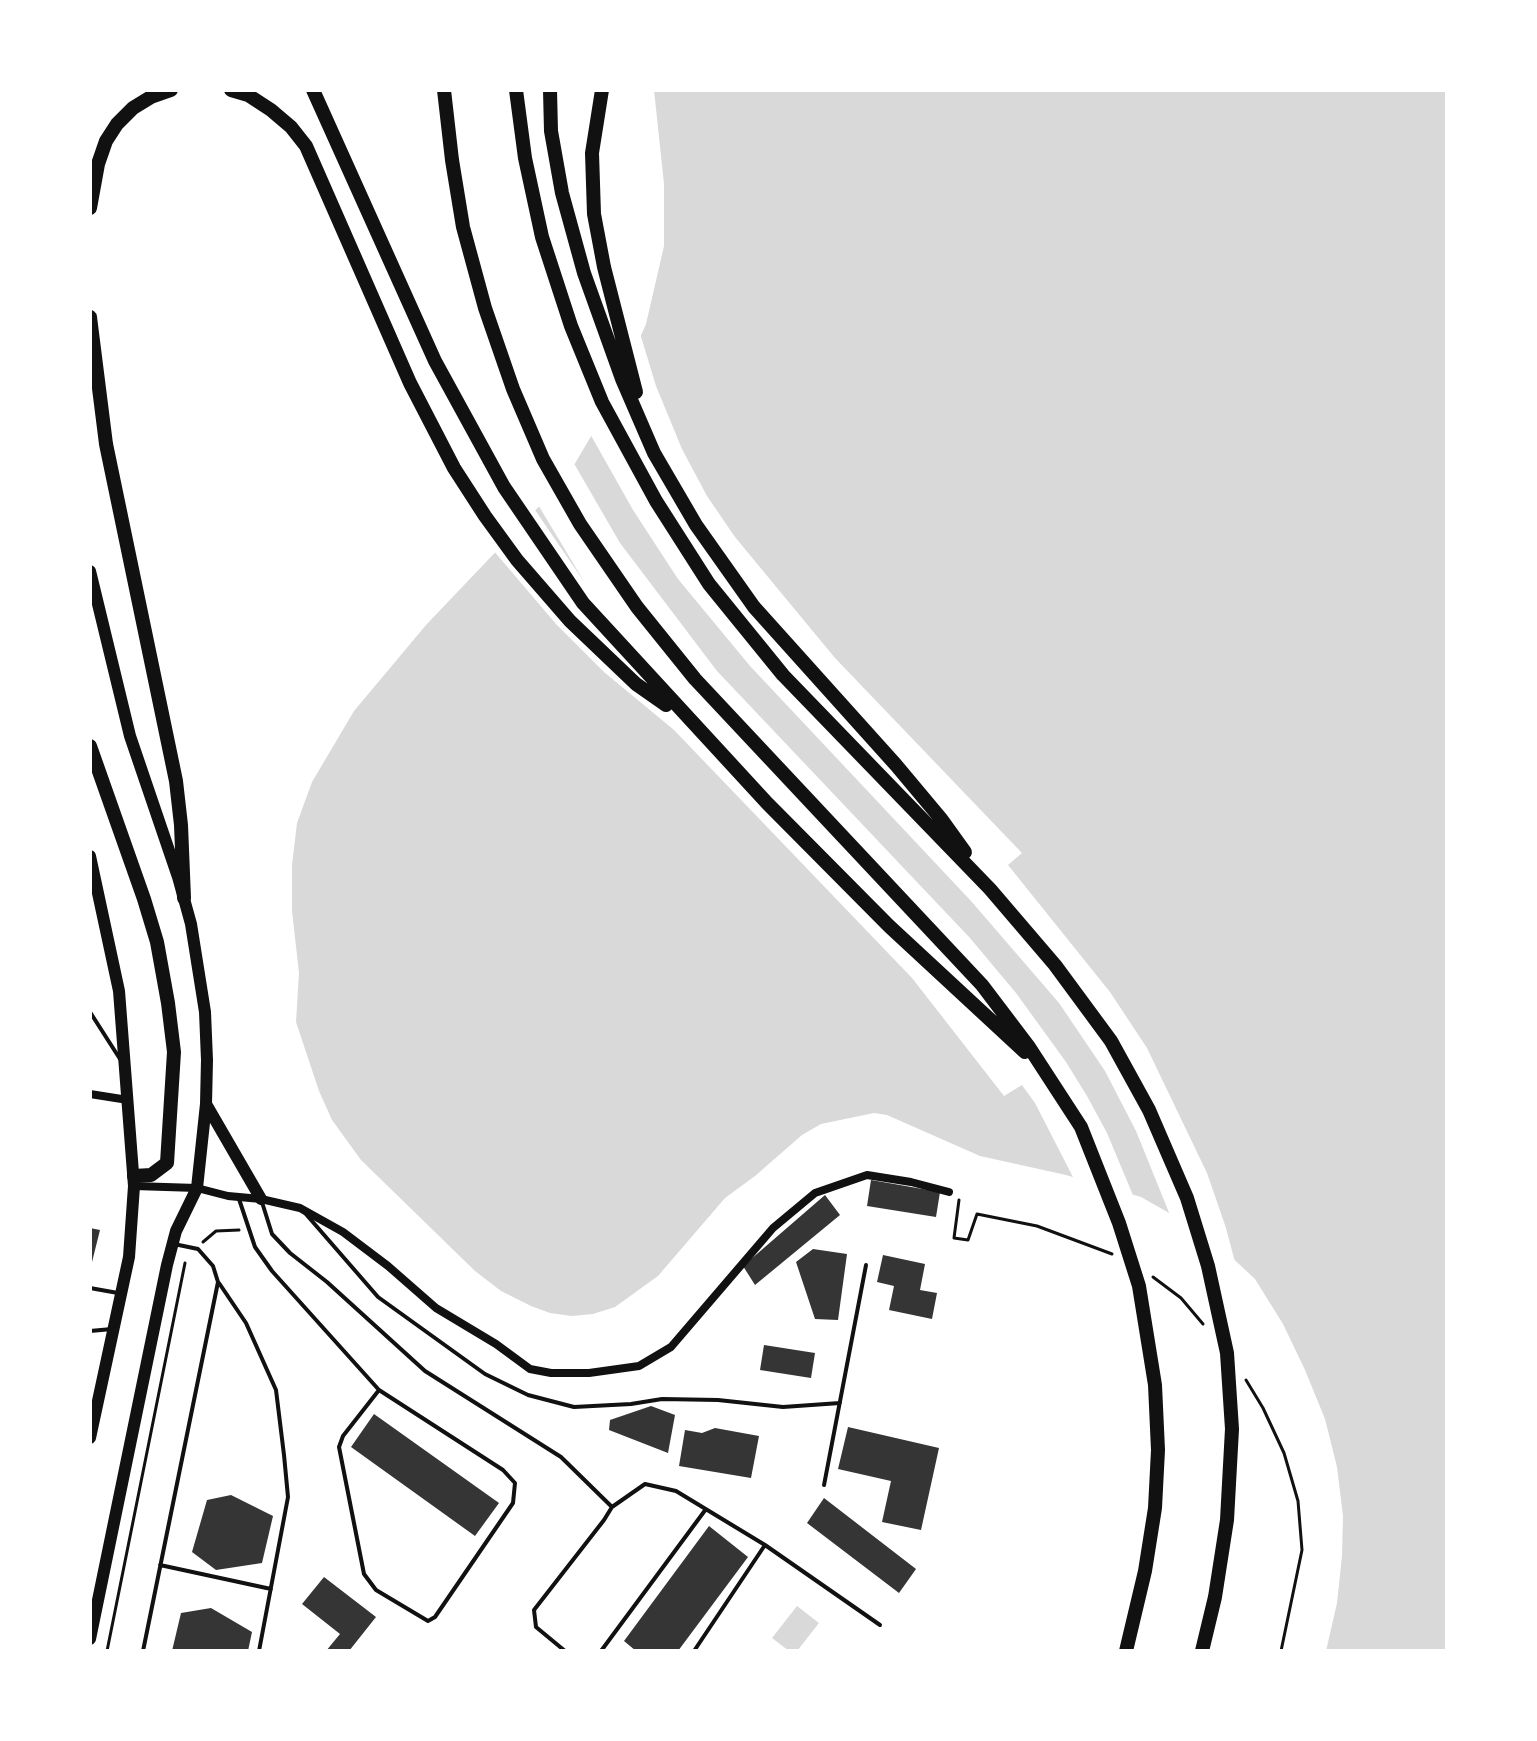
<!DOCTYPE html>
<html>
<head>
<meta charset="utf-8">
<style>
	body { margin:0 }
	#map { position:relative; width:1537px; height:1741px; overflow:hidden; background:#fff; font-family:Overpass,sans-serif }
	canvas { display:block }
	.frame { position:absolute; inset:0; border:92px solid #fff; pointer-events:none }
</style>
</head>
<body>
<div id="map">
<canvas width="1537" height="1741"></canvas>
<div class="frame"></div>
</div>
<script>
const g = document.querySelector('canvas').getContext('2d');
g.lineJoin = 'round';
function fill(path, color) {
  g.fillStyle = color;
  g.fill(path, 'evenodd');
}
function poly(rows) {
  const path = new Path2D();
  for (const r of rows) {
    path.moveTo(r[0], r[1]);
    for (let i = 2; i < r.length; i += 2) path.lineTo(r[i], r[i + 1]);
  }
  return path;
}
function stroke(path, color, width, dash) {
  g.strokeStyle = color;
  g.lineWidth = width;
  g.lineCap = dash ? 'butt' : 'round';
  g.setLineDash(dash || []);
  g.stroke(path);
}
fill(poly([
	[654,90,1447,90,1447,1651,1326,1651,1337,1603,1342,1556,1343,1516,1337,1467,1325,1419,1305,1370,1283,1324,1255,1279,1224,1250,1185,1222,1141,1197,1066,1175,980,1156,887,1115,874,1113,821,1124,802,1135,755,1176,725,1198,658,1276,615,1307,593,1314,572,1316,550,1313,531,1306,501,1291,475,1271,361,1160,332,1120,319,1091,296,1022,299,973,292,911,292,865,297,823,312,782,354,711,426,625,567,477,613,399,646,324,664,246,664,184],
	[797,1606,819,1623,797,1651,789,1651,772,1638]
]), '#d9d9d9');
fill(poly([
	[639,330,656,386,682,449,707,496,735,537,835,658,1022,853,1008,865,1110,992,1147,1048,1207,1173,1226,1228,1236,1266,1222,1253,1172,1220,1136,1131,1105,1071,1059,1003,971,901,750,666,678,579,633,510,589,432,609,398],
	[572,460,620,543,717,671,970,938,1016,993,1066,1062,1087,1096,1107,1133,1135,1200,1075,1181,1035,1103,1022,1085,1004,1096,912,978,674,730,604,672,556,624,493,550,533,507,585,583,537,503,564,475]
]), '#fff');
fill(poly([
	[871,1180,940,1192,936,1217,867,1206],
	[825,1195,840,1215,755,1285,743,1266],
	[90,1228,100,1230,91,1266,90,1266],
	[813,1249,847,1254,838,1320,815,1319,796,1262],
	[883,1255,925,1264,920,1290,937,1293,932,1319,889,1310,894,1286,877,1282],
	[764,1345,815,1353,811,1378,760,1370],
	[651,1406,675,1415,668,1453,609,1430,610,1420],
	[374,1414,499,1503,475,1536,351,1447],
	[848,1427,939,1448,921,1530,882,1522,891,1481,838,1469],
	[715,1428,759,1436,751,1478,679,1466,685,1430,702,1433],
	[231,1495,273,1516,262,1563,216,1570,192,1552,207,1500],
	[824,1498,916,1569,899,1593,807,1523],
	[709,1526,748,1557,678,1651,636,1651,624,1641],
	[324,1577,376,1617,349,1651,326,1651,340,1634,302,1604],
	[211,1608,252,1632,248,1651,172,1651,181,1613]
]), '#353535');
stroke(poly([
	[959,1200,954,1238,968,1240,977,1214,1037,1226,1112,1254],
	[203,1242,216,1231,239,1230],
	[1153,1277,1181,1298,1203,1324],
	[1246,1380,1263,1408,1284,1453,1298,1501,1302,1550,1281,1651],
	[107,1651,185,1263]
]), '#111', 3);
stroke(poly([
	[90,1012,120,1059],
	[239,1199,255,1247,272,1271,379,1390,503,1470,515,1483,513,1503,435,1617,428,1621,376,1590,364,1574,339,1447,343,1436,379,1390],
	[261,1199,272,1234,290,1253,327,1282,425,1371,561,1457,612,1507],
	[305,1213,378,1297,485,1374,528,1395,574,1407,631,1404,662,1399,718,1400,783,1407,840,1403],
	[219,1283,246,1323,276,1390,284,1455,288,1497,259,1651],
	[90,1288,118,1293],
	[90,1331,112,1329],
	[824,1485,866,1265],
	[765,1545,880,1625],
	[160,1565,271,1589],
	[143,1651,218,1282,213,1266,198,1249,174,1244],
	[565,1651,536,1627,534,1610,604,1520,612,1507,645,1484,676,1491,765,1545,694,1651],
	[601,1651,706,1509]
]), '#111', 4);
stroke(poly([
	[90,1094,128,1100],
	[134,1186,197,1188,228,1196,261,1199,300,1208,343,1232,388,1266,436,1308,496,1344,530,1369,551,1373,589,1373,639,1366,671,1347,773,1228,815,1193,867,1175,911,1182,949,1192]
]), '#111', 8);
stroke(poly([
	[90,571,130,736,178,877,191,924,205,1012,207,1060,206,1104,197,1188,176,1231,167,1265,90,1639],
	[90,856,119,991,134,1186,129,1257,90,1438],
	[206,1104,261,1199]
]), '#111', 12);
stroke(poly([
	[231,90,248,95,271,110,291,127,306,146,410,383,454,468,485,516,517,560,570,621,636,684,666,705],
	[313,90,435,361,504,487,583,603,767,803,889,926,1025,1052],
	[444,90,452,160,463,227,485,308,513,389,543,459,580,524,637,607,695,679,982,985,1029,1047,1081,1127,1119,1223,1139,1286,1155,1385,1158,1450,1155,1508,1145,1571,1126,1651],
	[516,90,525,158,542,237,571,326,602,402,656,501,709,584,783,675,990,889,1055,965,1111,1041,1149,1110,1187,1198,1208,1266,1227,1353,1232,1429,1227,1520,1215,1597,1202,1651],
	[550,90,551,131,562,193,584,273,622,379,654,453,696,525,754,607,896,765,942,820,965,852],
	[602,90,592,153,594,214,604,267,636,392],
	[90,208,98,164,106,141,117,124,133,108,151,97,171,90],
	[90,317,106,444,176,781,181,825,184,898],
	[90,746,144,899,157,942,168,1003,174,1052,167,1163,151,1175,134,1176]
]), '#111', 14);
</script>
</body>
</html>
